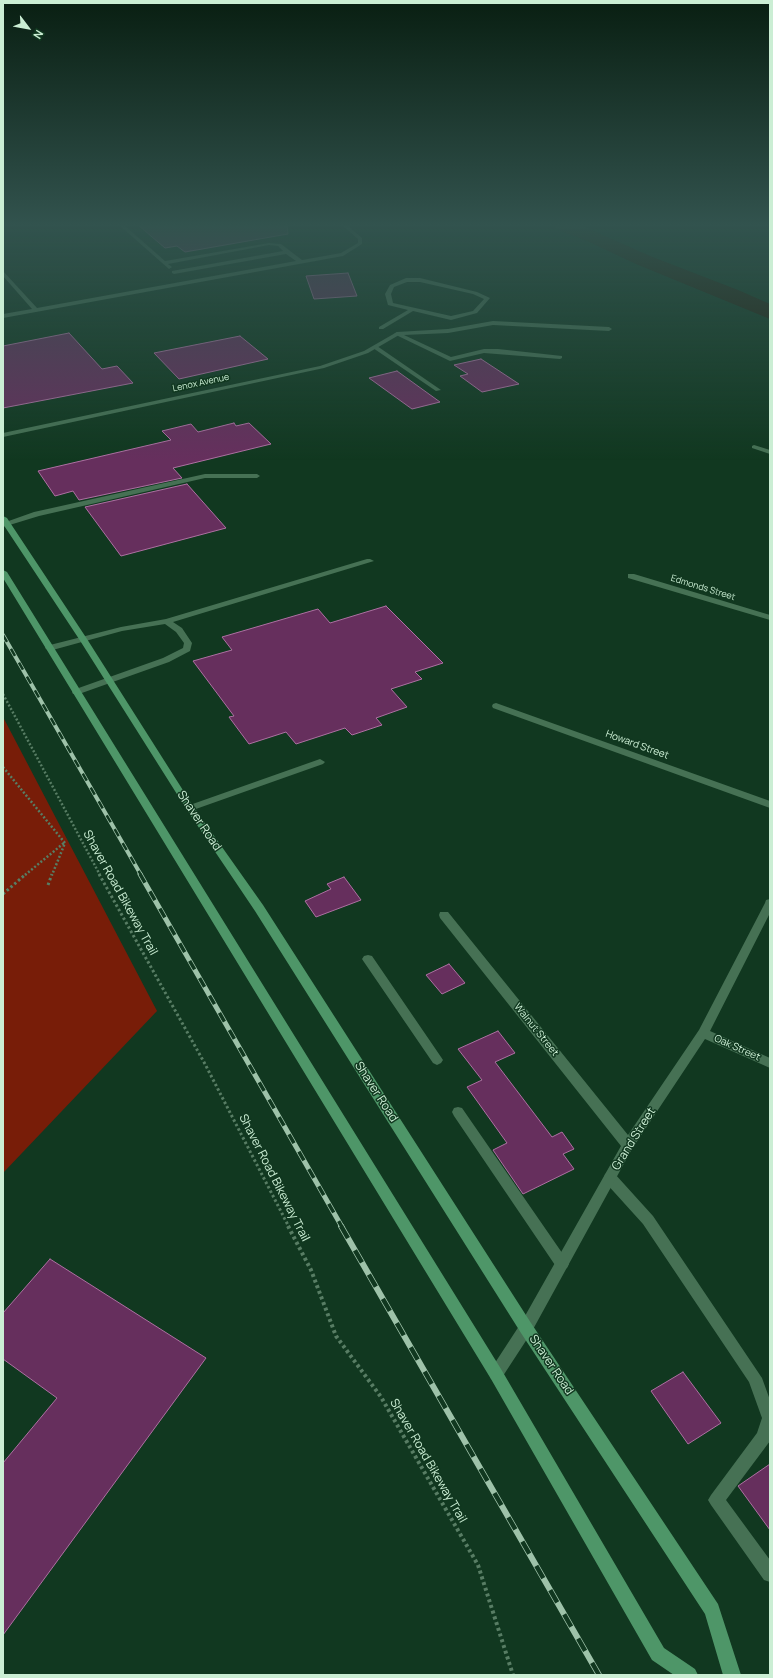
<!DOCTYPE html>
<html>
<head>
<meta charset="utf-8">
<style>
	body { margin:0 }
	#map { position:relative; width:773px; height:1678px; overflow:hidden; background:#113820; font-family:Manrope,sans-serif }
	canvas { display:block }
	.frame { position:absolute; inset:0; border:4px solid #cbeed4; pointer-events:none }
	.north { position:absolute; left:8px; top:8px; width:40px; height:40px; -webkit-text-stroke:3px #113820; paint-order:stroke; rotate:122deg; font-size:11px; font-weight:700; line-height:16px; text-align:center; color:#cbeed4 }
	.north::after { content:''; display:block; margin:auto; width:14px; height:18px; background:#cbeed4; clip-path:polygon(50% 0,100% 100%,50% 72%,0 100%) }
</style>
</head>
<body>
<div id="map">
<canvas width="773" height="1678"></canvas>
<div class="frame"></div>
<div class="north">N</div>
</div>
<script>
const g = document.querySelector('canvas').getContext('2d');
g.lineJoin = 'round';
function fill(path, color) {
  g.fillStyle = color;
  g.fill(path, 'evenodd');
}
function poly(rows) {
  const path = new Path2D();
  for (const r of rows) {
    path.moveTo(r[0], r[1]);
    for (let i = 2; i < r.length; i += 2) path.lineTo(r[i], r[i + 1]);
  }
  return path;
}
function stroke(path, color, width, dash) {
  g.strokeStyle = color;
  g.lineWidth = width;
  g.lineCap = dash ? 'butt' : 'round';
  g.setLineDash(dash || []);
  g.stroke(path);
}
function write(font, color, halo, rows, align = 'center') {
  g.font = font + ' Manrope,sans-serif';
  g.lineWidth = 3;
  g.setLineDash([]);
  g.textBaseline = 'middle';
  g.strokeStyle = halo;
  g.fillStyle = color;
  for (const [text, x, y, turn = 0] of rows) {
    g.save();
    g.translate(x, y);
    g.rotate((+turn || 0) * Math.PI / 180);
    g.textAlign = isNaN(turn) ? turn : align;
    if (halo) g.strokeText(text, 0, 0);
    g.fillText(text, 0, 0);
    g.restore();
  }
}
fill(poly([
	[3,717,157,1011,3,1173]
]), '#781d08');
fill(poly([
	[554,225,580,225,650,256,738,290,770,304,770,319,636,264,585,240,556,229,554,225]
]), '#211c0b');
const building = poly([
	[138,225,287,225,288,234,185,252,177,246,165,248,138,225],
	[348,273,357,296,314,299,306,276,348,273],
	[69,333,102,369,117,366,133,383,3,408,3,346,69,333],
	[240,336,268,359,179,379,154,353,240,336],
	[481,359,519,384,482,392,460,376,468,374,454,365,481,359],
	[397,371,440,402,412,409,369,378,397,371],
	[234,423,236,426,249,423,271,444,173,468,182,478,79,500,73,491,55,496,38,471,171,440,162,431,191,424,198,432,234,423],
	[187,484,226,528,121,556,85,507,187,484],
	[386,606,443,663,415,672,422,679,391,689,407,707,376,718,382,725,352,735,345,728,296,744,286,732,249,744,229,717,234,716,193,661,232,650,222,637,318,609,330,623,386,606],
	[344,877,361,900,316,917,305,901,331,889,327,884,344,877],
	[449,964,465,983,442,994,426,975,449,964],
	[498,1031,515,1053,495,1062,552,1137,562,1132,574,1149,563,1154,574,1169,523,1194,493,1150,507,1143,467,1087,482,1080,458,1049,498,1031],
	[50,1259,206,1358,3,1635,3,1463,57,1398,3,1359,3,1313,50,1259],
	[683,1372,721,1423,688,1444,651,1391,683,1372],
	[770,1464,770,1530,738,1486,770,1464]
]);
fill(building, '#662f5d');
stroke(building, '#ae70a2', 1);
stroke(poly([
	[3,694,100,875],
	[3,767,65,843,52,875],
	[25,875,64,843]
]), '#587d64', 2.5, [2, 2]);
stroke(poly([
	[99,874,205,1064,289,1227],
	[48,885,52,874],
	[3,894,26,874]
]), '#587d64', 3, [2.5, 2.5]);
stroke(poly([
	[288,1226,311,1270,336,1336,381,1397,478,1565,513,1675]
]), '#587d64', 4, [3, 3]);
fill(poly([
	[119,225,124,225,165,261,269,243,281,244,302,260,341,253,358,243,358,239,342,225,347,225,362,238,362,244,343,256,3,318,3,314,32,309,3,276,3,271,37,308,296,261,286,254,174,274,172,273,172,271,283,251,278,246,269,245,168,264,172,267,169,269,119,225],
	[406,278,420,278,477,292,490,298,477,313,451,320,413,311,383,329,379,329,379,327,408,310,388,305,385,294,390,285,406,278],
	[407,282,420,282,473,294,484,299,473,311,451,316,393,303,391,294,394,287,407,282],
	[493,321,609,327,612,329,609,331,493,325,448,333,404,335,451,357,484,349,498,349,562,356,562,358,560,359,484,353,450,361,394,334,397,332,448,329,493,321],
	[373,346,377,346,441,390,436,391,373,348,373,346],
	[205,474,257,474,260,476,257,478,205,478,39,516,3,527,3,523,34,512,205,474],
	[367,559,370,559,374,561,173,622,182,628,192,643,190,651,169,662,79,694,73,694,72,692,73,690,163,658,183,648,184,643,176,632,165,624,122,631,49,651,45,648,46,646,121,627,166,619,367,559],
	[320,759,325,762,323,764,193,810,187,810,185,808,187,806,320,759],
	[368,955,372,956,441,1057,443,1060,441,1063,437,1065,433,1063,364,962,362,959,364,956,368,955],
	[458,1107,462,1108,567,1260,569,1264,567,1268,562,1270,557,1268,454,1116,452,1112,454,1108,458,1107],
	[610,1172,615,1174,653,1216,762,1378,770,1400,770,1441,726,1500,770,1560,770,1582,764,1580,711,1505,708,1500,711,1495,757,1433,762,1418,749,1382,643,1224,605,1182,604,1178,605,1174,610,1172]
]), '#467154');
fill(poly([
	[397,332,400,334,399,335,368,353,324,368,3,437,3,433,320,366,364,351,397,332],
	[754,445,770,450,770,454,752,448,752,446,754,445],
	[628,574,634,574,770,615,770,620,628,578,628,574],
	[496,703,770,801,770,808,493,708,492,706,493,704,496,703],
	[770,899,770,913,710,1031,770,1058,770,1068,705,1039,632,1149,531,1333,501,1379,496,1381,491,1379,489,1374,491,1369,521,1323,621,1146,440,918,439,915,440,912,448,912,628,1135,699,1030,765,903,766,900,770,899]
]), '#467154');
fill(poly([
	[3,516,7,518,87,639,193,806,263,905,531,1323,718,1604,741,1675,723,1675,705,1614,521,1333,255,911,187,810,79,639,3,524,3,516],
	[3,570,7,572,501,1369,664,1648,695,1669,698,1675,674,1675,652,1660,491,1379,3,578,3,570]
]), '#4e9668');
const railFar2 = poly([
	[3,635,141,875]
]);
const railFar1 = poly([
	[140,874,342,1227]
]);
const rail = poly([
	[341,1226,599,1675]
]);
stroke(railFar2, '#9ec2a9', 4);
stroke(railFar1, '#9ec2a9', 5);
stroke(rail, '#9ec2a9', 6);
stroke(railFar2, '#113820', 2.5, [8]);
stroke(railFar1, '#113820', 3.5, [10]);
stroke(rail, '#113820', 4.5, [14]);
const sky = g.createLinearGradient(0, 0, 0, 460);
sky.addColorStop(0, '#091f12');
sky.addColorStop(0.49, '#32534e');
sky.addColorStop(1, '#32534e00');
g.fillStyle = sky;
g.fillRect(0, 0, 773, 460);
write('9px', '#cbeed4', '#113820', [
	["Lenox Avenue",201,383,-12],
	["Edmonds Street",703,588,17]
]);
write('10px', '#cbeed4', '#113820', [
	["Howard Street",637,745,20],
	["Walnut Street",536,1030,51],
	["Oak Street",737,1048,24]
]);
write('12px', '#cbeed4', '#113820', [
	["Shaver Road",199,821,56],
	["Shaver Road Bikeway Trail",120,893,61],
	["Shaver Road",376,1092,57],
	["Grand Street",634,1139,-58],
	["Shaver Road Bikeway Trail",274,1178,63],
	["Shaver Road",551,1365,56],
	["Shaver Road Bikeway Trail",428,1461,60]
]);
</script>
</body>
</html>
